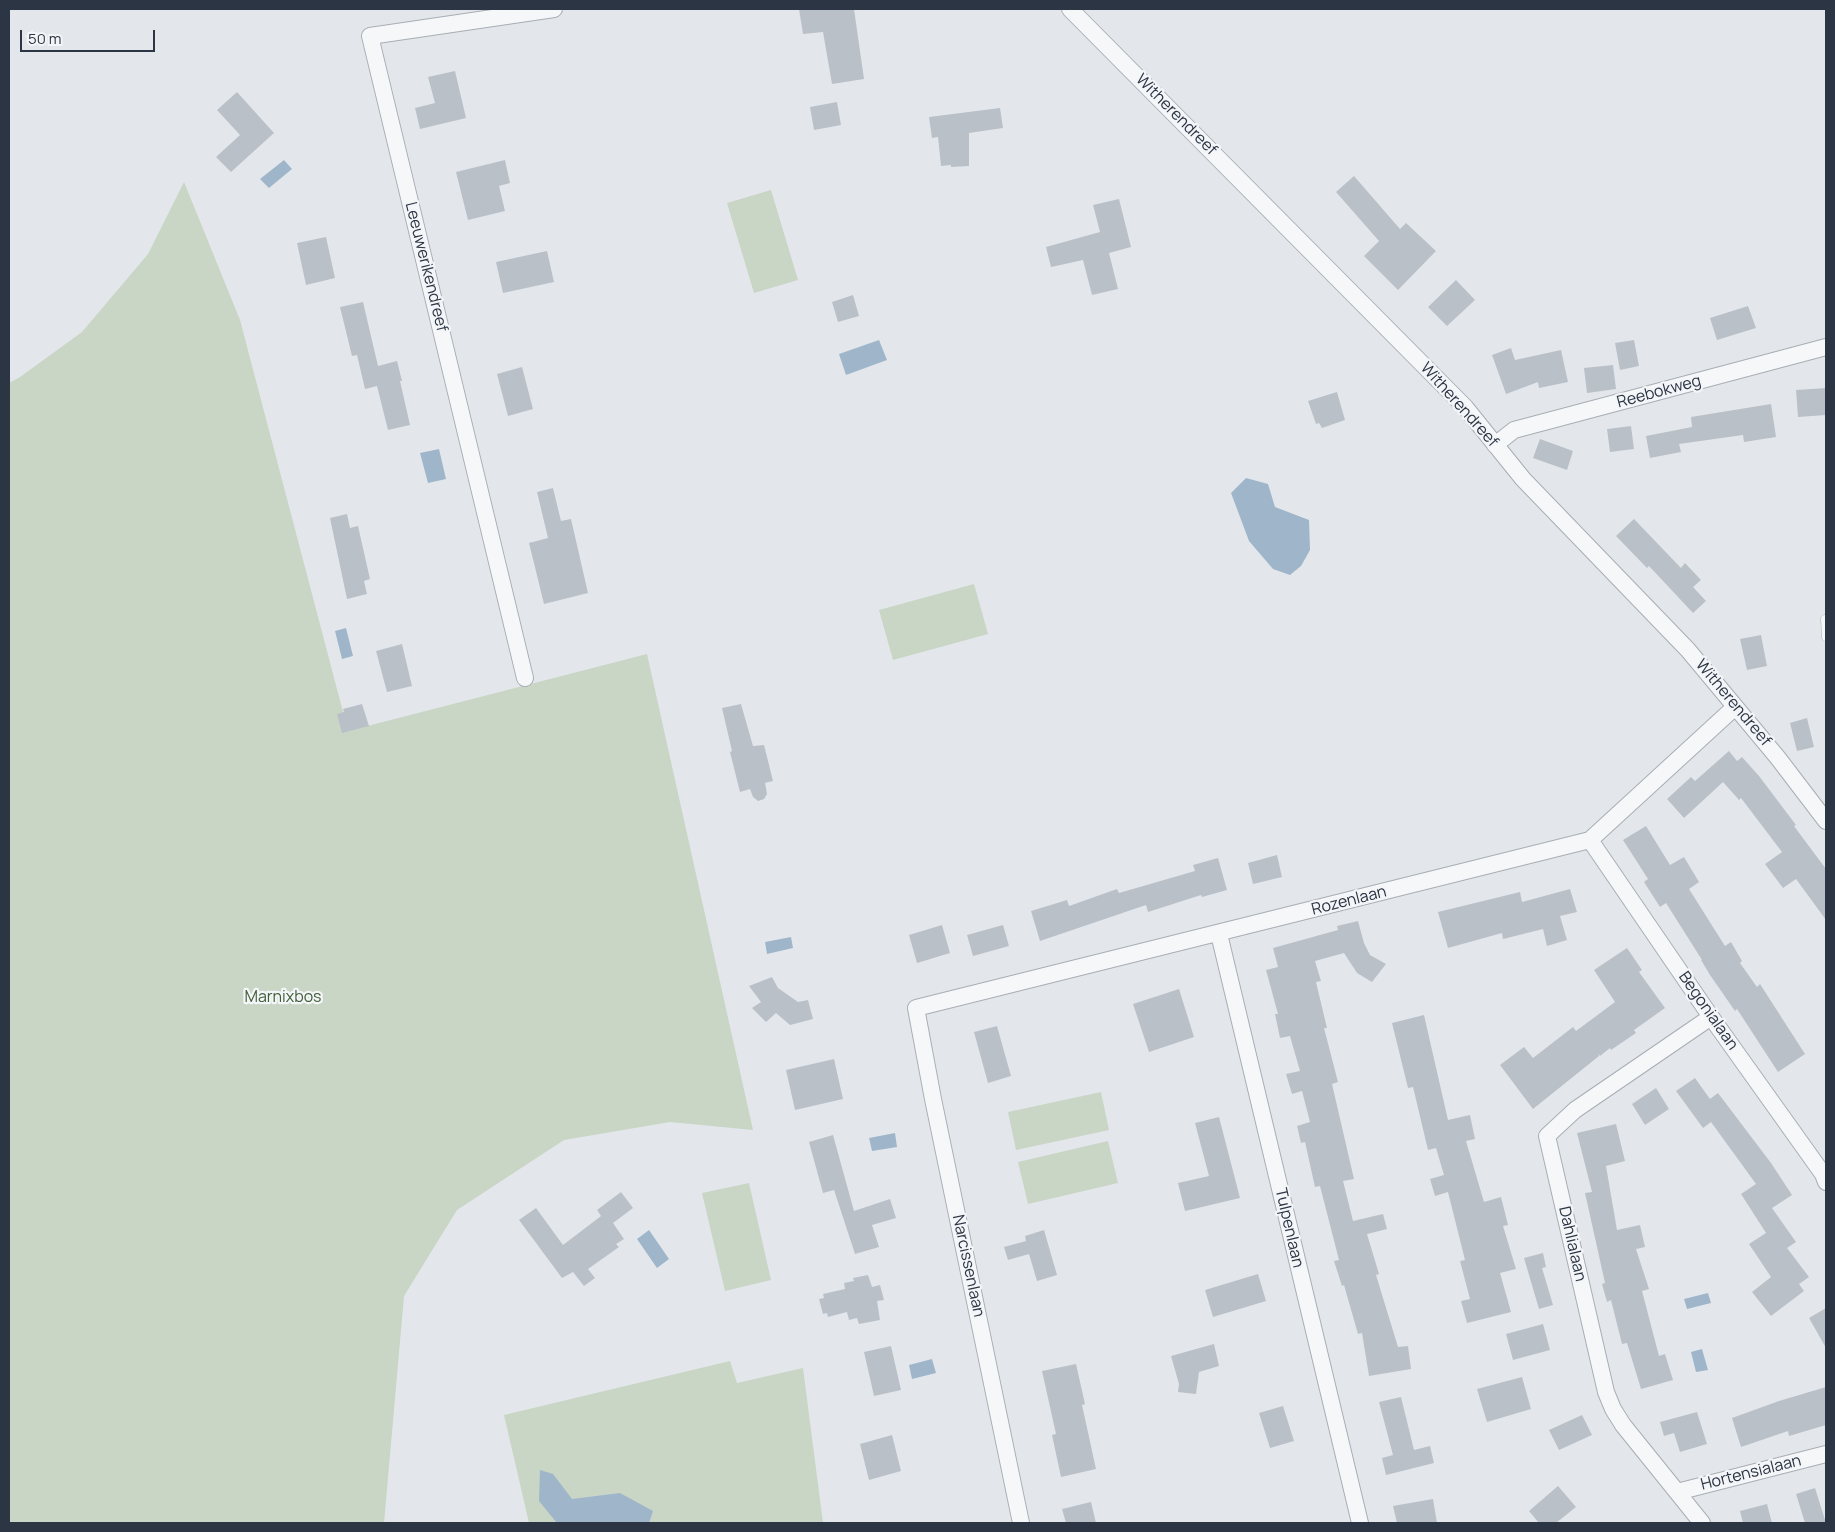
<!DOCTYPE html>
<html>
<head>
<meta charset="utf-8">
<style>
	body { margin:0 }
	#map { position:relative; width:1835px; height:1532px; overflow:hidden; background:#e3e7eb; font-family:Manrope,sans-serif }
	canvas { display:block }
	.frame { position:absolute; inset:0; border:10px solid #2b3543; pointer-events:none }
	.scale { position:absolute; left:20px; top:30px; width:135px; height:22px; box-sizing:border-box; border:2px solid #2b3543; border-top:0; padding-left:6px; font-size:15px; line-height:18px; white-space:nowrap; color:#2b3543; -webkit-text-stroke:4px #f3f5f8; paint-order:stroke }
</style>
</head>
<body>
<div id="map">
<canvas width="1835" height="1532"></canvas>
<div class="frame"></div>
<div class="scale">50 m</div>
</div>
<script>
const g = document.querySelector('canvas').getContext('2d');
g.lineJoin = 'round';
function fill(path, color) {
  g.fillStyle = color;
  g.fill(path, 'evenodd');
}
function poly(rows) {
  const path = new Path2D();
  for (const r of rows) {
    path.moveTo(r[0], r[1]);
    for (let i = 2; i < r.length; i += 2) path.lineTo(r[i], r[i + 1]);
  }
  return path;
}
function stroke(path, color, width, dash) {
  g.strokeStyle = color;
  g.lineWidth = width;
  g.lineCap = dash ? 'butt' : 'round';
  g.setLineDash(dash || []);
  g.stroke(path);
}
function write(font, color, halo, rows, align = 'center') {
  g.font = font + ' Manrope,sans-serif';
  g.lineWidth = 4.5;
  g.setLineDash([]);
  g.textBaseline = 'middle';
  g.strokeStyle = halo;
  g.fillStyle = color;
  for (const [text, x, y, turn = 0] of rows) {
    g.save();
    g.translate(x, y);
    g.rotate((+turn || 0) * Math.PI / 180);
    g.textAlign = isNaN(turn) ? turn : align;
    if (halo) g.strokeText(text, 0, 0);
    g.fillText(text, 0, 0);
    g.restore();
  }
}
fill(poly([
	[184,182,240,320,348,731,647,654,753,1130,670,1122,564,1140,457,1210,404,1296,384,1523,9,1523,9,383,20,377,82,332,148,254],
	[771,190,798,280,754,293,727,203],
	[974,584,988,634,893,660,879,610],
	[1101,1092,1109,1130,1016,1150,1008,1112],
	[1108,1141,1118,1183,1028,1204,1018,1162],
	[749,1183,771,1280,725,1291,702,1193],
	[730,1361,737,1383,803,1368,823,1523,529,1523,504,1415]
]), '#c9d5c5');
fill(poly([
	[284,160,292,169,269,188,260,179],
	[879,340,887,360,846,375,839,354],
	[439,449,446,479,428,483,420,453],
	[1246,478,1268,484,1275,507,1309,520,1310,550,1301,566,1290,575,1273,569,1249,541,1231,493],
	[346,628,353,656,342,659,335,631],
	[791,937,793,948,767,954,765,942],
	[895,1133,897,1147,872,1151,869,1138],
	[649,1230,669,1259,657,1268,637,1239],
	[1708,1293,1711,1303,1687,1309,1684,1299],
	[1702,1349,1708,1370,1696,1372,1691,1352],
	[932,1359,936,1373,912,1379,909,1365],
	[540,1470,553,1474,572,1499,620,1493,653,1511,649,1523,557,1523,539,1501]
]), '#9fb6ca');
fill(poly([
	[799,9,854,9,864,79,832,84,823,32,803,34],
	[455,71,466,118,420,129,415,108,435,103,428,77],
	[237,92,274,133,231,172,216,157,240,135,217,110],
	[837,102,841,125,814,130,810,107],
	[1000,108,1003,128,969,133,969,166,951,167,951,165,941,166,938,137,932,138,929,117],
	[505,160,510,183,499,186,505,211,468,220,456,172],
	[1354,176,1400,229,1406,223,1436,251,1398,290,1364,256,1379,241,1336,192],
	[1119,199,1131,247,1109,253,1118,289,1092,295,1083,260,1051,267,1046,247,1100,232,1093,205],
	[326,237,335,278,306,285,297,243],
	[547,251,554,282,503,293,496,262],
	[1456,280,1475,300,1447,326,1428,307],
	[853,295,859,316,838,322,832,302],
	[363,302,378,366,397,361,402,381,400,381,410,425,388,430,377,386,365,389,357,355,352,356,340,307],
	[1748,306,1756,328,1717,340,1710,318],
	[1634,340,1639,366,1620,370,1615,343],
	[1511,348,1515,360,1561,350,1568,382,1539,388,1538,382,1506,394,1492,355],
	[1613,365,1616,389,1587,393,1584,368],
	[522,367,533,409,508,416,497,374],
	[1826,388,1826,415,1798,417,1796,390],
	[1337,392,1345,420,1322,428,1319,423,1316,424,1308,401],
	[1771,404,1776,437,1744,442,1743,435,1679,444,1681,452,1650,458,1646,436,1692,427,1691,417],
	[1631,426,1634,449,1610,452,1607,429],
	[1540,439,1573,451,1567,470,1533,458],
	[553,488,561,521,571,519,588,593,544,604,529,543,548,538,537,492],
	[347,514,350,528,358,526,370,579,364,581,367,594,347,599,330,518],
	[1634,519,1681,568,1685,563,1701,580,1693,587,1706,601,1693,613,1649,566,1647,568,1616,536],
	[1761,635,1767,666,1747,670,1740,639],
	[402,644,412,686,387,692,376,651],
	[362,704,369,726,342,733,337,714,344,712,343,709],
	[741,704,753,746,764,745,773,781,765,783,767,794,764,799,758,801,753,797,750,789,740,792,730,752,732,751,722,708],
	[1807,718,1814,747,1797,751,1790,723],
	[1729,751,1737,761,1742,757,1759,776,1796,825,1794,826,1826,869,1826,920,1796,879,1783,888,1765,864,1782,852,1741,798,1739,800,1723,782,1684,818,1667,799,1691,777,1695,781],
	[1646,826,1670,865,1684,857,1699,882,1689,889,1725,946,1731,942,1742,961,1740,963,1757,987,1760,984,1805,1054,1778,1072,1737,1009,1735,1011,1710,975,1701,960,1702,960,1666,903,1660,907,1644,882,1648,879,1623,840],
	[1277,855,1282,877,1253,884,1248,863],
	[1218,858,1227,890,1202,897,1201,895,1148,912,1146,905,1040,941,1031,911,1067,900,1069,906,1117,889,1119,893,1195,871,1193,865],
	[1570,889,1577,912,1560,916,1567,940,1547,946,1543,929,1503,939,1502,933,1448,948,1438,912,1520,892,1522,902],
	[1358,921,1364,943,1370,955,1386,964,1372,982,1357,973,1344,953,1315,961,1321,981,1316,982,1327,1028,1324,1028,1338,1082,1332,1084,1354,1179,1343,1181,1353,1221,1383,1214,1387,1229,1367,1234,1379,1274,1376,1275,1398,1347,1408,1346,1411,1369,1369,1376,1362,1333,1358,1334,1344,1285,1342,1286,1334,1261,1339,1260,1320,1186,1315,1187,1305,1142,1301,1143,1297,1126,1310,1122,1302,1091,1292,1094,1286,1074,1300,1071,1290,1036,1280,1038,1275,1014,1278,1014,1266,970,1278,967,1273,948,1338,930,1337,926],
	[942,925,950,953,917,963,909,935],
	[1003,925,1009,946,973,956,967,935],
	[1627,948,1642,970,1639,972,1665,1008,1634,1030,1636,1033,1611,1050,1610,1048,1600,1056,1598,1053,1599,1056,1533,1109,1500,1065,1524,1047,1533,1058,1573,1027,1576,1031,1615,1002,1594,970],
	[772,977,778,988,798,1002,808,1000,813,1019,790,1025,776,1013,766,1022,752,1008,761,1002,749,986],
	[1179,989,1194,1037,1149,1052,1133,1004],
	[1424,1015,1448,1120,1470,1115,1475,1139,1466,1141,1484,1202,1501,1197,1508,1225,1503,1226,1516,1269,1500,1273,1511,1312,1467,1323,1461,1301,1470,1299,1460,1261,1465,1260,1448,1192,1435,1196,1430,1179,1444,1175,1436,1148,1428,1150,1413,1087,1408,1088,1392,1023],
	[997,1026,1011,1076,988,1083,974,1032],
	[834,1059,843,1099,795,1110,786,1070],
	[1695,1078,1710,1099,1718,1093,1771,1163,1792,1195,1772,1208,1796,1242,1787,1248,1809,1277,1799,1284,1804,1291,1771,1316,1752,1292,1771,1277,1749,1244,1766,1233,1741,1194,1756,1184,1711,1122,1703,1128,1676,1091],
	[1656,1088,1669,1109,1645,1125,1632,1104],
	[1219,1117,1240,1198,1185,1211,1178,1183,1209,1176,1195,1123],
	[1616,1124,1625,1161,1606,1166,1617,1230,1640,1225,1645,1247,1636,1249,1649,1289,1642,1291,1659,1356,1665,1354,1673,1380,1641,1389,1627,1343,1622,1344,1611,1300,1607,1302,1602,1284,1605,1283,1585,1193,1592,1192,1577,1133],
	[833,1135,854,1211,890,1199,896,1218,872,1225,879,1247,855,1254,834,1190,823,1193,809,1142],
	[621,1192,633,1208,613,1223,624,1239,616,1244,619,1247,588,1269,595,1278,584,1286,573,1272,562,1278,519,1220,536,1208,563,1245,601,1216,597,1210],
	[1044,1230,1057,1275,1037,1281,1029,1254,1008,1260,1004,1247,1026,1241,1025,1236],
	[1543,1253,1546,1267,1542,1268,1553,1305,1539,1309,1524,1258],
	[1258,1274,1266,1301,1213,1317,1205,1290],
	[868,1275,872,1287,880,1285,884,1300,877,1301,880,1320,859,1324,857,1318,849,1320,847,1312,828,1317,827,1313,823,1314,819,1299,824,1298,823,1294,845,1289,844,1283,854,1281,853,1278],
	[1826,1308,1826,1348,1809,1318],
	[1543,1324,1550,1350,1513,1360,1506,1334],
	[1214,1344,1219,1366,1199,1372,1196,1394,1178,1392,1179,1384,1171,1356],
	[891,1346,901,1390,874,1396,864,1352],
	[1076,1364,1085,1404,1082,1405,1096,1469,1061,1477,1052,1435,1056,1434,1042,1371],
	[1522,1377,1531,1409,1487,1422,1477,1389],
	[1826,1387,1826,1425,1789,1436,1788,1431,1741,1447,1732,1418,1779,1401],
	[1401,1397,1414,1450,1430,1446,1434,1463,1386,1475,1382,1458,1393,1455,1379,1402],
	[1283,1406,1294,1441,1270,1448,1259,1413],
	[1697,1412,1707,1444,1680,1452,1674,1433,1664,1436,1660,1422],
	[1582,1415,1592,1435,1559,1450,1549,1430],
	[892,1435,901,1471,869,1480,860,1444],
	[1558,1486,1576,1507,1556,1523,1539,1523,1529,1511],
	[1815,1488,1826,1523,1805,1523,1796,1494],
	[1433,1499,1437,1523,1397,1523,1393,1506],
	[1091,1502,1096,1523,1066,1523,1062,1509],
	[1767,1504,1772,1523,1743,1523,1740,1511]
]), '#bac0c8');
const service = poly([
	[1825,619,1826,637]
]);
const minor = poly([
	[1070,9,1465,407,1523,479,1688,650,1778,758,1826,821],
	[1495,445,1514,430,1826,347],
	[525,678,370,36,554,9],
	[1590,840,1711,1017,1823,1174,1826,1182],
	[1219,934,1360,1523],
	[1677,1492,1826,1454],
	[1021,1523,933,1099,916,1008,1590,840,1735,707],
	[1702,1523,1623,1425,1613,1409,1606,1392,1547,1136,1575,1110,1711,1017]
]);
stroke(service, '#a8aeb5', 9);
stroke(minor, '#a8aeb5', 18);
stroke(service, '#f6f7f9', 8);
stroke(minor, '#f6f7f9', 16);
write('16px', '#2b3543', '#f3f5f8', [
	["Witherendreef",1176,115,45],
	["Leeuwerikendreef",426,267,76],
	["Reebokweg",1659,392,-15],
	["Witherendreef",1459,405,48],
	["Witherendreef",1733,703,50],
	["Rozenlaan",1349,901,-14],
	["Begonialaan",1708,1011,55],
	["Tulpenlaan",1289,1228,77],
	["Dahlialaan",1572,1244,77],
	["Narcissenlaan",968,1266,78],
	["Hortensialaan",1751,1473,-14]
]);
write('16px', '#415f38', '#f3f5f8', [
	["Marnixbos",283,998]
]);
</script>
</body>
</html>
